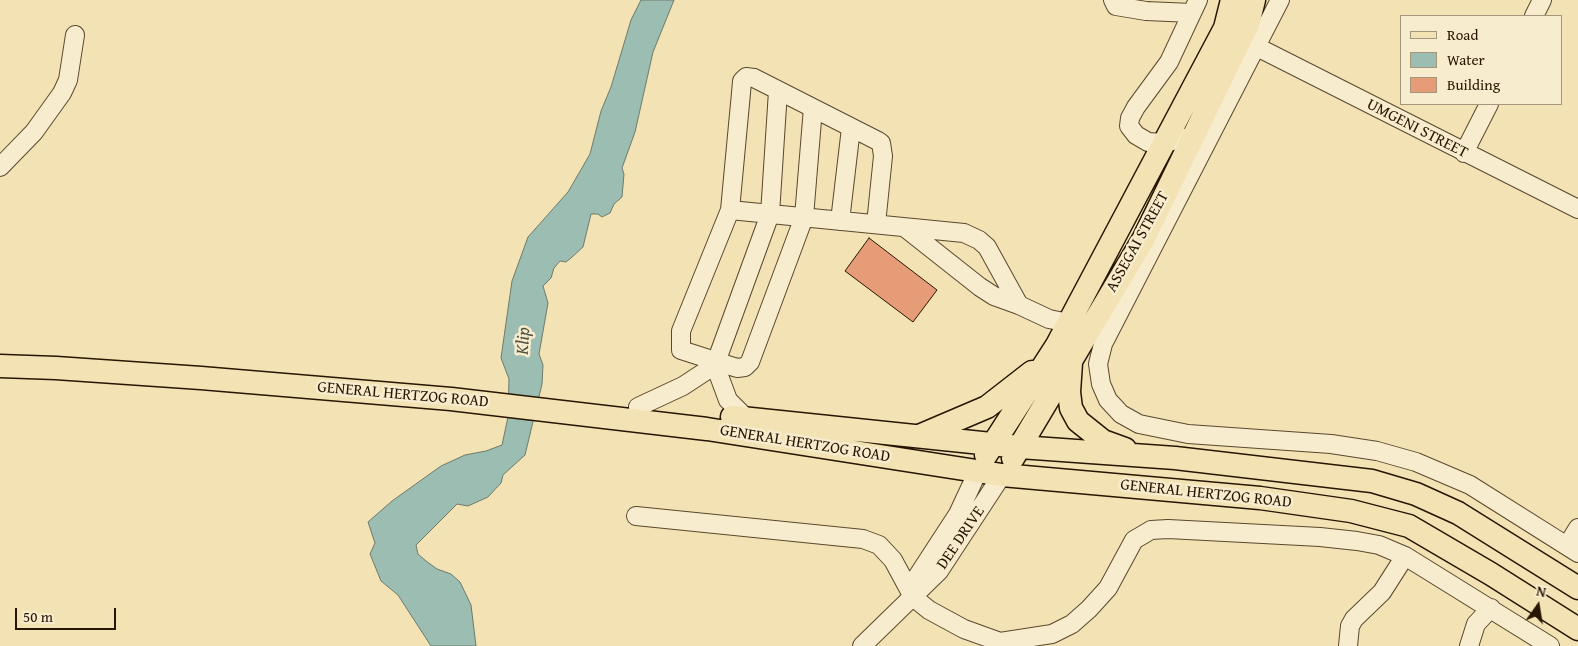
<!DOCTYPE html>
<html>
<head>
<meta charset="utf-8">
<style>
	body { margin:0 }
	#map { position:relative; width:1578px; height:646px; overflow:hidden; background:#f3e2b3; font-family:"Gentium Book Plus",serif }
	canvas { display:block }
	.legend { position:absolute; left:1400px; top:15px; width:162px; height:90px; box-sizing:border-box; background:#f7ecce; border:1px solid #a4967c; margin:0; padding:6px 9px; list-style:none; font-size:15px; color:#271501 }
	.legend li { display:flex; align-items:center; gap:10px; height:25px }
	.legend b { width:25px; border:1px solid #a4967c }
	.north { position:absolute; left:1513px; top:581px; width:50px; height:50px; -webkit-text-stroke:4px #f7ecce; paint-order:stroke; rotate:13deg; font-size:14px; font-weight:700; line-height:20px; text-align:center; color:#271501 }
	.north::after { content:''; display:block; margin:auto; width:18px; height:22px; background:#271501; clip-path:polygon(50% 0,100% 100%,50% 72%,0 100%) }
	.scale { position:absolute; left:15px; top:608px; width:101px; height:22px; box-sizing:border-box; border:2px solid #271501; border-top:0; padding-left:6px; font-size:15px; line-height:18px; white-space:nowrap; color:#271501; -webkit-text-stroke:4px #f7ecce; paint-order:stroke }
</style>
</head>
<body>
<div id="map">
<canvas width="1578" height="646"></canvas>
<ul class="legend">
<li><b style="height:6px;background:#f3e2b3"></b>Road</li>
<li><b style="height:14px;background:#9cbdb1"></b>Water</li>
<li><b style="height:14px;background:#e69d77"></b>Building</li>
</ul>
<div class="north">N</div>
<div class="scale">50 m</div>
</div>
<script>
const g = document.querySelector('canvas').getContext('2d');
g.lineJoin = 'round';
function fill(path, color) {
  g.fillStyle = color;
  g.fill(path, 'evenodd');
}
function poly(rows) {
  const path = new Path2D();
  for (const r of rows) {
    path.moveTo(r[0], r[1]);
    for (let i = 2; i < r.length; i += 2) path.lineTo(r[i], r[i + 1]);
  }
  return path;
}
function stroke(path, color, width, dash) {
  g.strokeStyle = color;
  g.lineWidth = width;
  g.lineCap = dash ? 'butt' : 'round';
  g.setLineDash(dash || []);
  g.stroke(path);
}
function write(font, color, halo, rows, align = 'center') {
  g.font = font + ' "Gentium Book Plus",serif';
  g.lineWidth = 5;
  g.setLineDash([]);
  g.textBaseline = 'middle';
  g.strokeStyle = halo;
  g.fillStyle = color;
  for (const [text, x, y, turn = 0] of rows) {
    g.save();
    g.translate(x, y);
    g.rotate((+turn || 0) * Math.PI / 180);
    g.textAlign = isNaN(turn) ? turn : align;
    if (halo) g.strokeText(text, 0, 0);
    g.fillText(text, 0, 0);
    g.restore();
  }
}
const water = poly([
	[641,0,674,0,653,52,635,132,622,168,624,174,622,197,614,204,610,213,602,217,598,214,591,214,583,247,571,258,566,262,560,261,554,268,551,278,543,286,548,303,539,354,543,365,542,384,525,455,503,475,501,483,488,497,468,506,457,504,416,545,418,554,426,561,437,569,451,574,460,582,471,605,476,646,431,646,398,595,381,581,370,554,375,543,368,522,392,501,441,466,465,455,486,451,502,445,508,417,509,379,501,358,512,281,528,237,568,192,590,154,601,111,611,87,631,20,641,0]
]);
fill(water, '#9cbdb1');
stroke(water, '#6d7a6b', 1);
const building = poly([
	[869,238,937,290,913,322,845,271,869,238]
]);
fill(building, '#e69d77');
stroke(building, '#271501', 1);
const minor = poly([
	[1113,0,1116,6,1146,11,1192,13],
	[1280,0,1103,344,1098,364,1101,384,1108,400,1121,414,1139,424,1188,434,1331,444,1377,451,1416,462,1470,485,1578,553],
	[1534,16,1542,0],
	[1257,47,1578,209],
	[813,108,804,217,750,362,745,367,737,368,681,350,681,331,730,210,741,93,742,81,746,77,754,78,878,141,881,143,883,156,876,224],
	[1193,136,1164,143,1148,142,1136,135,1129,126,1130,118,1136,107,1169,62,1198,0],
	[1464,153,1489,104],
	[0,167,34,132,62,93,68,80,75,35],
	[730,210,964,233,979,240,987,247,1019,305,1049,319,1079,325],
	[840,221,851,128],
	[904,227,980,287,994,296,1019,305],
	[715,365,728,400,747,419],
	[638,407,683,386,715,365,770,214,778,91],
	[636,516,863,539,879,545,893,560,913,597,929,610,964,629,1000,642,1052,634,1072,624,1089,609,1108,588,1134,540,1151,530,1168,529,1320,537,1357,541,1379,545,1405,556,1550,646],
	[1567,546,1578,528],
	[913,596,917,577,958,514,978,471],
	[862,646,939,571,1002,475],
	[1348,646,1350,626,1354,619,1382,592,1405,556],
	[1469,646,1476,624,1491,608]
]);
const major = poly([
	[1071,363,1069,392,1071,408,1078,421,1103,441,1125,449],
	[0,366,56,368,201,378,451,399,707,429,1002,475,1260,498,1351,511,1409,526,1491,574,1578,629],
	[732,417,1020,447,1175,458,1372,481,1416,494,1458,513,1578,588],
	[919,436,987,407,1032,372],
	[986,455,1057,345,1225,28,1232,0],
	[1013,458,1143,240,1248,24,1254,0]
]);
stroke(minor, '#5a482e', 20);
stroke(major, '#271501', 25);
stroke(minor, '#f7ecce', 18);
stroke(major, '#f3e2b3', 22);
write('16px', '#271501', '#f7ecce', [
	["UMGENI STREET",1417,129,27],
	["ASSEGAI STREET",1138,242,-61],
	["GENERAL HERTZOG ROAD",403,395,5],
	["GENERAL HERTZOG ROAD",805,444,9],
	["GENERAL HERTZOG ROAD",1206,494,6],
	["DEE DRIVE",961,538,-56]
]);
write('italic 18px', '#50503f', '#f7ecce', [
	["Klip",524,341,-87]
]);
</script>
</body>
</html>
